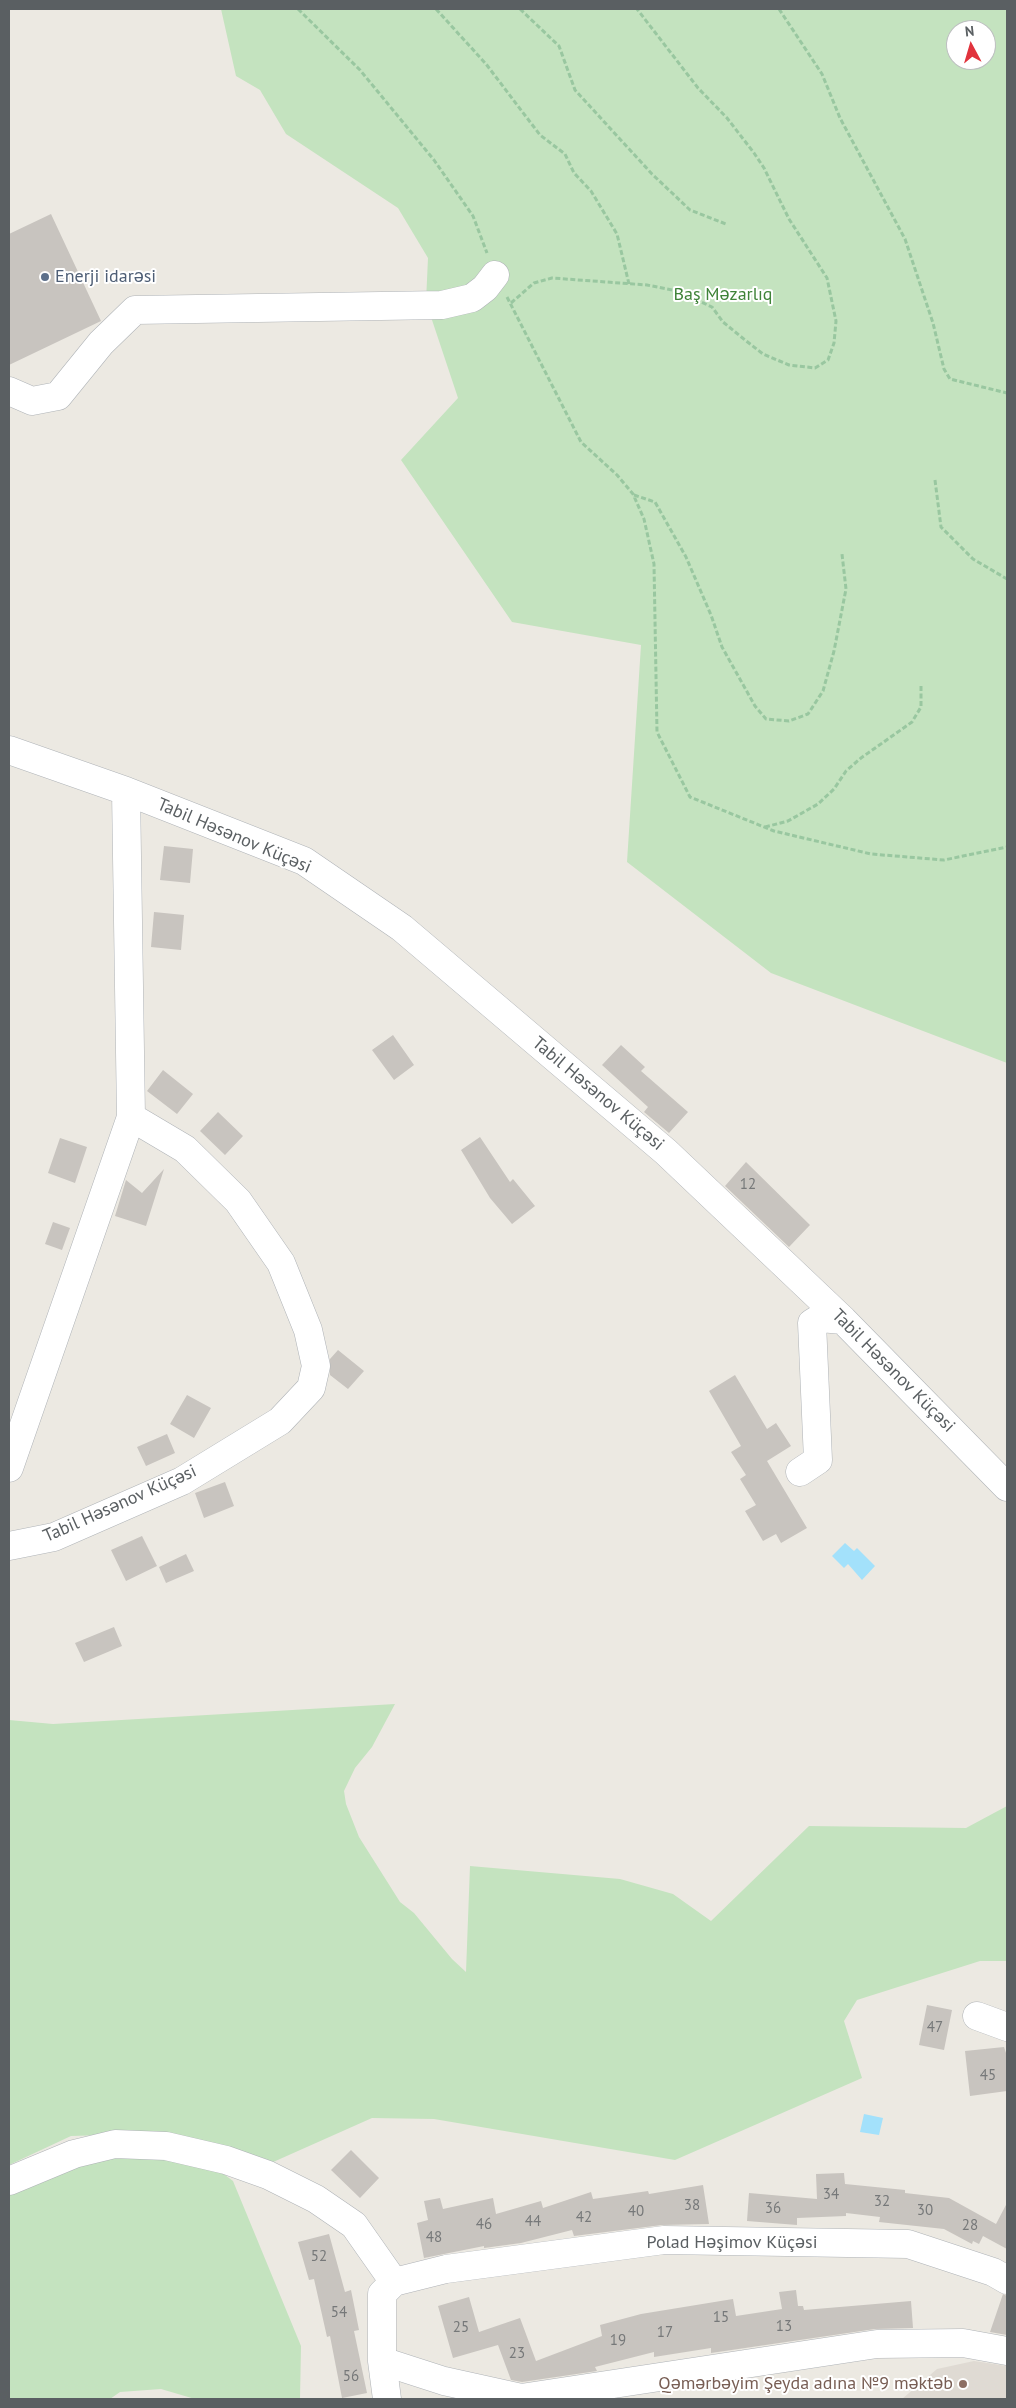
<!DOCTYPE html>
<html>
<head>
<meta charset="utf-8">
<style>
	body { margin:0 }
	#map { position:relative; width:1016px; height:2408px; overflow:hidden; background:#ece9e2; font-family:"PT Sans",sans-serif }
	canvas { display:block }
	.frame { position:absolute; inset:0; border:10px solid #5a5f62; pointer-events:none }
	.north { position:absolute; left:946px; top:20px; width:50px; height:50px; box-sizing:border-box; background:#fff; border:1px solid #bdbfc0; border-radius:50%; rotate:354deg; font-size:14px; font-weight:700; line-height:20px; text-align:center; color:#5a5f62 }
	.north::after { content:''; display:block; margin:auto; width:18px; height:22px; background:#e1333d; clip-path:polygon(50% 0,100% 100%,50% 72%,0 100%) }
</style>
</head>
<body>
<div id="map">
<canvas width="1016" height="2408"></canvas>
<div class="frame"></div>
<div class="north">N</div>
</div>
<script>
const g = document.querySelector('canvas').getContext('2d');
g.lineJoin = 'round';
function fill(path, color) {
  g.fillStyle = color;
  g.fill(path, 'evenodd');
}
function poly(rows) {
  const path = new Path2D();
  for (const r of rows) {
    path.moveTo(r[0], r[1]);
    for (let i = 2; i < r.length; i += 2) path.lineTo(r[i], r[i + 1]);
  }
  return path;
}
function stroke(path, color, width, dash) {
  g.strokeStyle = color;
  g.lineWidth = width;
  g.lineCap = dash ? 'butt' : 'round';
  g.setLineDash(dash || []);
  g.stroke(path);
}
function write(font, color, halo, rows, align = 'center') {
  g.font = font + ' "PT Sans",sans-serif';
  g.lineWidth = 4;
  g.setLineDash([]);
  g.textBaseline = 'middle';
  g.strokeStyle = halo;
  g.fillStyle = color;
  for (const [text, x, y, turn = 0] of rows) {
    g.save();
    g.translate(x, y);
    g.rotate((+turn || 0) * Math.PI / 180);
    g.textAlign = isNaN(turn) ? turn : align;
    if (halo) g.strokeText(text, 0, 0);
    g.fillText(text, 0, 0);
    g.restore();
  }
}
fill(poly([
	[974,2361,1007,2366,1007,2399,902,2399,937,2369]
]), '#dfdad3');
fill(poly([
	[221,9,1007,9,1007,1063,771,973,627,862,641,645,512,622,401,460,458,398,426,302,428,258,398,208,286,134,260,90,236,76],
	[956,30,986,30,986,60,956,60],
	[395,1704,372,1747,355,1768,344,1791,346,1804,359,1837,400,1902,414,1913,452,1959,466,1972,470,1866,620,1879,673,1894,711,1921,809,1826,966,1828,1007,1806,1007,1961,980,1961,857,2000,844,2021,862,2078,675,2160,434,2119,372,2118,262,2167,137,2134,71,2136,9,2165,9,1720,53,1724],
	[115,2152,213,2166,233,2181,301,2346,300,2399,195,2399,161,2389,120,2392,110,2399,9,2399,9,2187]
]), '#c4e3bf');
fill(poly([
	[845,1543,854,1551,857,1548,875,1566,862,1580,848,1564,844,1568,832,1556],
	[864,2114,883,2118,879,2135,860,2132]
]), '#a3e1fb');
fill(poly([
	[51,214,101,321,9,365,9,234],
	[164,846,193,849,190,883,160,880],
	[154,912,184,915,181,950,151,947],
	[393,1035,414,1065,394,1080,372,1050],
	[621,1045,645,1067,641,1071,688,1112,669,1133,644,1112,648,1107,602,1065],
	[163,1070,193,1094,177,1114,147,1091],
	[218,1112,243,1136,225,1155,200,1131],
	[480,1137,510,1182,513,1179,535,1206,512,1224,490,1198,461,1150],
	[60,1138,87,1147,75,1183,48,1173],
	[746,1162,810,1225,789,1247,725,1186],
	[164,1169,146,1226,115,1216,126,1180,142,1193],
	[53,1222,70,1228,62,1250,45,1244],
	[338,1350,364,1371,348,1389,330,1375,330,1359],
	[735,1375,767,1429,776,1423,791,1446,767,1461,807,1528,781,1543,776,1534,763,1541,745,1511,756,1505,740,1479,746,1475,731,1452,741,1446,709,1391],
	[187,1395,211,1408,194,1438,170,1424],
	[167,1434,175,1453,146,1466,137,1447],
	[225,1482,234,1506,204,1518,195,1493],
	[142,1536,157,1566,126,1581,111,1550],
	[186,1554,194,1571,166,1583,159,1567],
	[114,1627,122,1646,84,1662,75,1643],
	[927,2005,952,2010,944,2050,919,2045],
	[1004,2047,1007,2056,1007,2091,970,2096,965,2051],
	[351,2150,379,2178,360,2198,331,2170],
	[844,2173,845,2184,905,2190,905,2193,949,2198,996,2224,1007,2203,1007,2249,983,2236,979,2244,973,2241,972,2244,944,2229,879,2222,880,2217,846,2213,846,2216,797,2218,797,2225,747,2221,749,2193,817,2199,816,2174],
	[703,2185,709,2224,662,2225,574,2236,572,2230,521,2243,484,2248,484,2246,424,2258,417,2223,428,2220,424,2201,440,2198,443,2209,493,2198,496,2214,541,2201,543,2208,591,2192,593,2199,648,2191,649,2194],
	[329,2234,345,2292,351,2290,359,2330,354,2331,367,2393,342,2398,330,2336,327,2337,314,2279,309,2280,298,2242],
	[796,2290,798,2306,803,2306,804,2310,911,2301,913,2328,875,2329,711,2353,711,2348,654,2357,654,2352,595,2367,597,2371,522,2382,511,2380,498,2345,453,2358,438,2306,469,2297,479,2332,520,2318,536,2361,602,2336,600,2325,641,2314,733,2299,736,2316,782,2309,779,2292],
	[1003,2294,1007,2296,1007,2335,990,2332]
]), '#c8c4bf');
const minor = poly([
	[9,391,32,401,58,396,101,343,135,310,442,305,472,298,485,288,495,275],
	[9,750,126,791,304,861,402,928,666,1152,843,1320,1007,1487],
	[9,1468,131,1117,126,791],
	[800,1472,818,1460,812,1323,820,1318,843,1320],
	[9,1546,54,1537,182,1481,280,1421,311,1388,316,1366,308,1330,281,1263,238,1201,185,1149,131,1117],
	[977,2016,1007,2027],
	[9,2181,74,2154,115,2144,166,2146,226,2160,268,2175,316,2199,354,2225,394,2282],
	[394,2282,446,2269,664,2240,908,2244,993,2272,1007,2280],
	[382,2361,444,2381,521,2398,877,2344,963,2343,1007,2351],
	[387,2399,382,2361,382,2294,394,2282]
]);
stroke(minor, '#afb3b7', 29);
stroke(poly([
	[298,9,360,70,434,160,473,216,487,253],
	[436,9,486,64,540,135,565,154,574,173,591,191,617,234,629,284],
	[520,9,559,46,575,90,652,174,690,210,726,224],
	[779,9,822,74,840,118,905,239,933,323,944,369,950,379,1007,393],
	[507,297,581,442,617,475,633,494,644,519,654,564,657,732,690,797,774,831,871,854,944,860,1007,847],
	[511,303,534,283,552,278,647,285,677,291,712,307,723,322,745,340,763,354,789,365,815,368,828,360,834,343,836,321,827,278,789,219,764,168,754,153,727,118,698,88,637,9],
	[935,480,941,527,973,559,1007,579],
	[634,495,655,502,686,557,711,615,722,647,755,706,766,719,789,721,808,714,823,691,834,651,846,589,842,554],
	[765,827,788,821,818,804,834,789,846,771,861,758,912,722,921,707,921,686]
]), '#99c7a0', 3, [5, 2.5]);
stroke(minor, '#fff', 28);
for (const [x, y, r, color] of [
	[45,277,5,"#5c6f8a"],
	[963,2384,5,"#8d6e63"]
]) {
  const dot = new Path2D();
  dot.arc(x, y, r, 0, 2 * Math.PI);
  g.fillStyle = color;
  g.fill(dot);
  stroke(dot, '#fff', 2);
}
write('15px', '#767879', null, [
	["12",748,1185],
	["47",935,2028],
	["45",988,2076],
	["34",831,2195],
	["32",882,2202],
	["38",692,2206],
	["36",773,2209],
	["30",925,2211],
	["40",636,2212],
	["42",584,2218],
	["44",533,2222],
	["46",484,2225],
	["28",970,2226],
	["48",434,2238],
	["52",319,2257],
	["54",339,2313],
	["15",721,2318],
	["13",784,2327],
	["25",461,2328],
	["17",665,2333],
	["19",618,2341],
	["23",517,2354],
	["56",351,2377]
]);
write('18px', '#4e5e75', '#fff', [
	["Enerji idarəsi",55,277]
], 'left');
write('18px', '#3f8338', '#fff', [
	["Baş Məzarlıq",723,295]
]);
write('18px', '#5a5f62', '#fff', [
	["Tabil Həsənov Küçəsi",234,836,23],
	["Tabil Həsənov Küçəsi",598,1094,40],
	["Tabil Həsənov Küçəsi",893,1371,45],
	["Tabil Həsənov Küçəsi",120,1504,-24],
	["Polad Həşimov Küçəsi",732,2243]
]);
write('18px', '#785e54', '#fff', [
	["Qəmərbəyim Şeyda adına №9 məktəb",953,2384]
], 'right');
</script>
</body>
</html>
